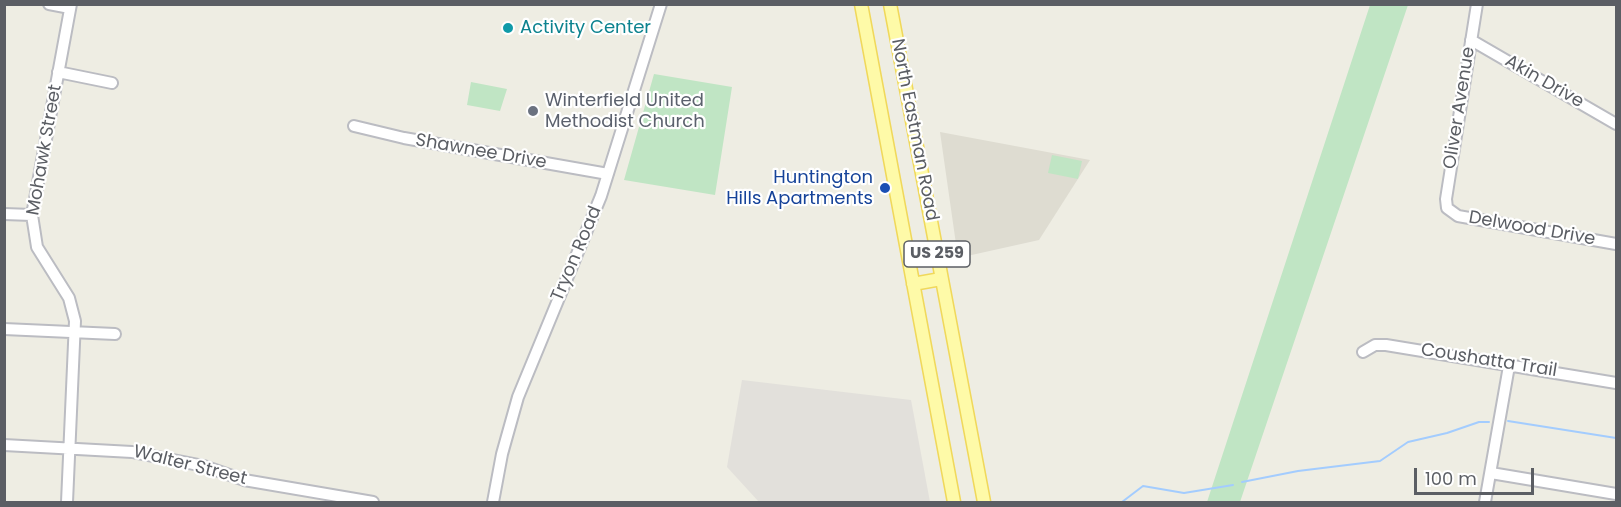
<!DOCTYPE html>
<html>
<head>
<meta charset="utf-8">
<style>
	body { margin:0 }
	#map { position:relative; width:1621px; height:507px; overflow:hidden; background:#eeede3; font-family:Poppins,sans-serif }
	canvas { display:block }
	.frame { position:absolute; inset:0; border:6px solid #5b5e64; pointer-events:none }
	.scale { position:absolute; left:1414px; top:468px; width:120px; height:27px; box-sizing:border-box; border:3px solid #5b5e64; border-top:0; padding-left:8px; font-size:18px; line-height:21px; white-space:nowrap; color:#5b5e64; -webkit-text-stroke:4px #fff; paint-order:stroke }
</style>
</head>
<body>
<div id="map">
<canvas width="1621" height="507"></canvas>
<div class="frame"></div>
<div class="scale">100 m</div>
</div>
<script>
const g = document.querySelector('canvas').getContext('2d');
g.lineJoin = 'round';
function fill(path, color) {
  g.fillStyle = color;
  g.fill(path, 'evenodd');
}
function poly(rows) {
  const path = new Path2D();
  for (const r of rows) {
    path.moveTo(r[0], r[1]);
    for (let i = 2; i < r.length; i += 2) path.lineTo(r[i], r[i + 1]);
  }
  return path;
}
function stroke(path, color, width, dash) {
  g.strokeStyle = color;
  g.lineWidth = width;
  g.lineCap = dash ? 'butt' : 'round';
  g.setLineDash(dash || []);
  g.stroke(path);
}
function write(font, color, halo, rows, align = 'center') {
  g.font = font + ' Poppins,sans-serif';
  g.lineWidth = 4.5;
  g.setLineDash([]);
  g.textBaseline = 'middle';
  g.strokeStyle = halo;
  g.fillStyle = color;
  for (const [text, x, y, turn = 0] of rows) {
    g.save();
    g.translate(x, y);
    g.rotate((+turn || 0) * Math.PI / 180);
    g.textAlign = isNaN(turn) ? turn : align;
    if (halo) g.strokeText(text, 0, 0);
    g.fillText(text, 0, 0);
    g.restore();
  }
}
fill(poly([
	[742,380,911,400,930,502,759,502,727,467]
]), '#e2e0db');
fill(poly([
	[940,132,1090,160,1039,240,958,258]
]), '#dedcd1');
fill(poly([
	[1370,5,1408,5,1240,502,1207,502],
	[654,74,732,87,715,195,624,180],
	[471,82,507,89,500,111,467,105],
	[1052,155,1082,161,1078,179,1048,173]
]), '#c0e5c4');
stroke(poly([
	[1508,421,1616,438],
	[1242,482,1298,471,1380,461,1408,442,1447,433,1479,422,1489,422],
	[1122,502,1143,486,1184,493,1233,485]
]), '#a3ccfe', 2);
const minor = poly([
	[49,4,70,8],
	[1477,4,1446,199,1447,208,1458,216,1616,244],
	[1471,40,1616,124],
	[58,72,112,83],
	[354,126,404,138,608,174],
	[4,214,32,215],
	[4,329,115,334],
	[1363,352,1375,345,1386,345,1616,383],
	[4,445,132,452,204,466,244,480,373,502],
	[1491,473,1616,494],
	[67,502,75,321,69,298,37,247,32,215,71,4],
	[493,502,502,454,518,397,601,196,661,4],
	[1485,502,1509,366]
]);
const major = poly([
	[861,4,954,502],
	[890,4,984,502],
	[913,284,941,279]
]);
stroke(minor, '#bbbcc2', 14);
stroke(major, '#f0d85b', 15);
stroke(minor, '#fff', 10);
stroke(major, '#fefaa8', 12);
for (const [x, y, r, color] of [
	[508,28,6,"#0f9aa8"],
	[533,111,6,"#6b7280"],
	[885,188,6,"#1a4fb4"]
]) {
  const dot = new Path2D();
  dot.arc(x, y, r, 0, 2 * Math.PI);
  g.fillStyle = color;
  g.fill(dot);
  stroke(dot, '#fff', 2);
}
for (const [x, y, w] of [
	[937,254,66]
]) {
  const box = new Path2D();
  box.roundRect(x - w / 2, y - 13, w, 26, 4.5);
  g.fillStyle = '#fff';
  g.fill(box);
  stroke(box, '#5b5e64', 1.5);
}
write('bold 16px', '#5b5e64', null, [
	["US 259",937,254]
]);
write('18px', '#0d838f', '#fff', [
	["Activity Center",520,28]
], 'left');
write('18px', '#5b5e64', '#fff', [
	["Akin Drive",1544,82,30],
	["Oliver Avenue",1460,108,-81],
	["North Eastman Road",914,130,79],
	["Mohawk Street",45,150,-80],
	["Shawnee Drive",481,152,10],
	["Delwood Drive",1532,229,10],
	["Tryon Road",577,254,-67],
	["Coushatta Trail",1489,361,9],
	["Walter Street",190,466,14]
]);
write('18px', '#5b616d', '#fff', [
	["Winterfield United",545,101],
	["Methodist Church",545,122]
], 'left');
write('18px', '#164399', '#fff', [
	["Huntington",873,178],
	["Hills Apartments",873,199]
], 'right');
</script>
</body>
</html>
